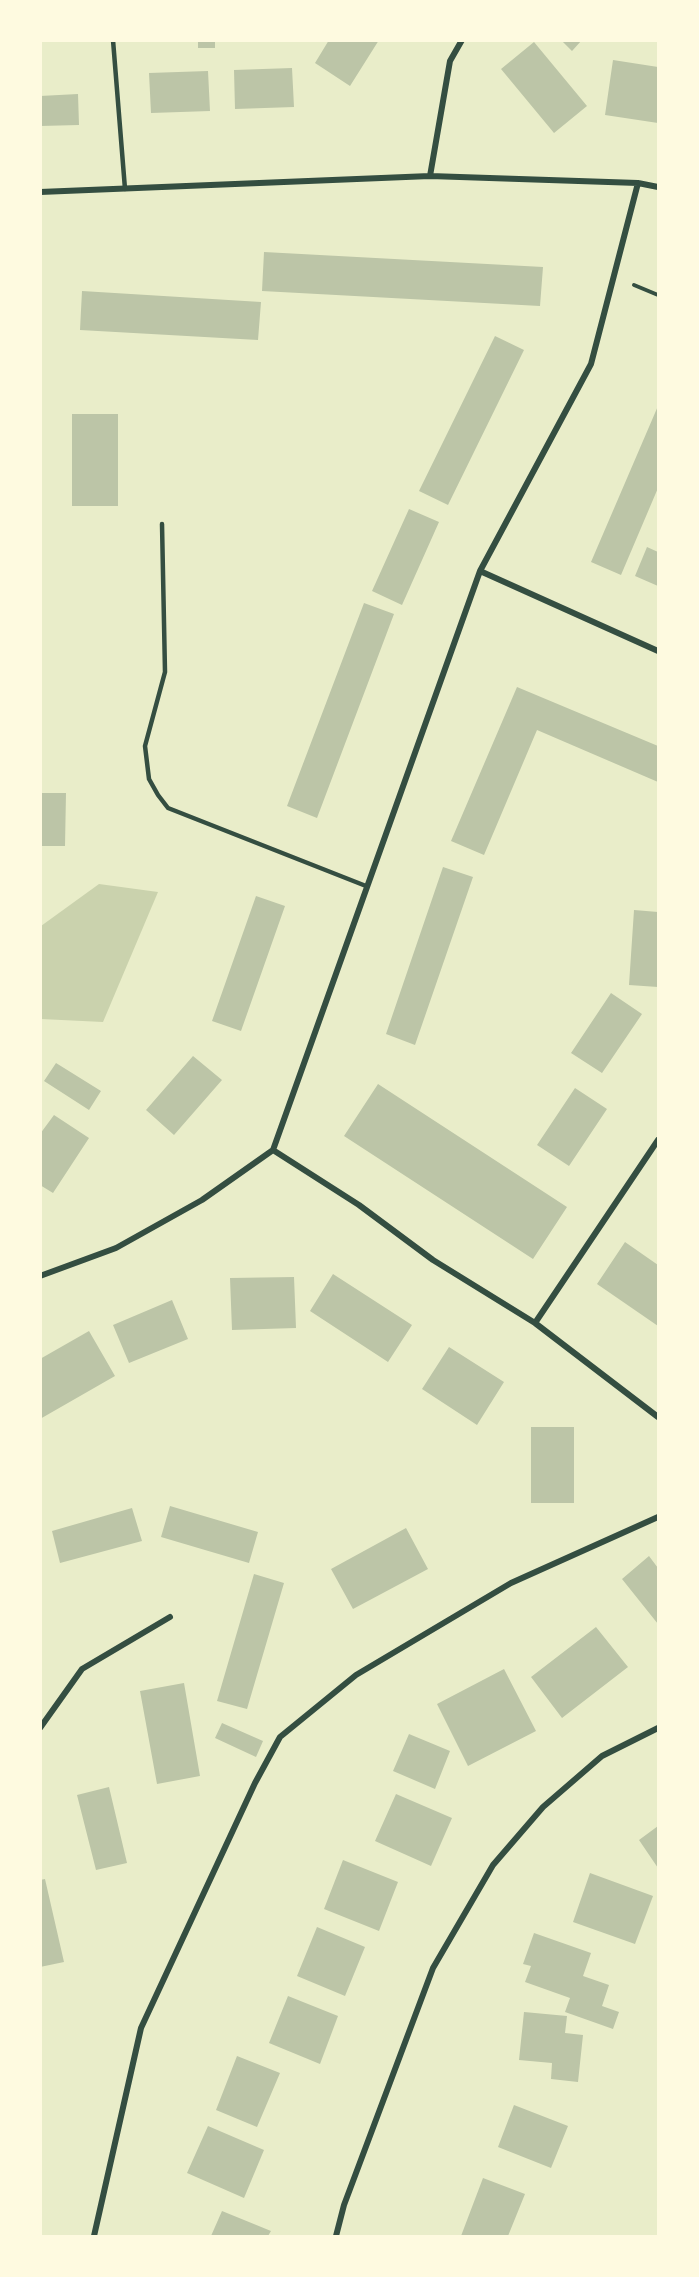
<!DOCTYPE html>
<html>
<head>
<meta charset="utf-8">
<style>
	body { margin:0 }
	#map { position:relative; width:699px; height:2277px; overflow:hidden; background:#e9edc9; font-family:Mulish,sans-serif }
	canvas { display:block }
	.frame { position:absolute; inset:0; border:42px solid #fefae0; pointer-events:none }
</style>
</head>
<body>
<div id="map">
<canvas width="699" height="2277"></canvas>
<div class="frame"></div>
</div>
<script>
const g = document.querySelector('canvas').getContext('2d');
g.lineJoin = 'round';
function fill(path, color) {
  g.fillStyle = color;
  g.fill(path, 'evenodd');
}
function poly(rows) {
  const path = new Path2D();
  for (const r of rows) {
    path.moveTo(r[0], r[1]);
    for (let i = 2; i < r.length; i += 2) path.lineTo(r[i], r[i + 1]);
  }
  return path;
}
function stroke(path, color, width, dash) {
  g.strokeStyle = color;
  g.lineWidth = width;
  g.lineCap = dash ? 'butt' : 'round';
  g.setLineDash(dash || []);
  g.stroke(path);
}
fill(poly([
	[99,884,158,892,103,1022,41,1019,41,926]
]), '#cad2ad');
fill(poly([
	[198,40,215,40,215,48,198,48],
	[329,40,379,40,350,86,315,63],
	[561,40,582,40,572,51],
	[534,42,587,106,554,133,501,69],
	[613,60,658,67,658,123,605,115],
	[292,68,294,107,235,109,234,70],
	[208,71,210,111,151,113,149,73],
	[78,94,79,125,40,126,40,96],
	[264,252,543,267,540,306,262,291],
	[82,291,261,302,258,340,80,330],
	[495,336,524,350,448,505,419,491],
	[658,406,658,488,621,575,591,562],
	[72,414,118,414,118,506,72,506],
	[409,509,439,522,402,605,372,591],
	[647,547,658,552,658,586,635,576],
	[364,603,394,614,317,818,287,806],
	[517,687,658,746,658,782,537,730,484,855,451,841],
	[40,793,66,793,65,846,40,846],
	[443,867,473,877,415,1045,386,1034],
	[256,896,285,906,241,1031,212,1021],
	[634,910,658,912,658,987,629,985],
	[611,993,642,1014,602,1073,571,1053],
	[193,1056,222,1080,174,1135,146,1110],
	[56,1063,101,1091,89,1110,44,1081],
	[378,1084,567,1207,533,1259,344,1136],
	[575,1088,607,1109,569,1166,537,1145],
	[54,1115,89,1138,53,1193,40,1185,40,1134],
	[625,1242,658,1265,658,1326,597,1284],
	[333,1274,412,1325,388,1362,310,1311],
	[294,1277,296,1328,232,1330,230,1278],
	[172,1300,188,1339,129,1363,113,1325],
	[89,1331,115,1376,40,1419,40,1359],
	[449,1347,504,1382,477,1425,422,1389],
	[531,1427,574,1427,574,1503,531,1503],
	[170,1506,258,1532,249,1563,161,1537],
	[132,1508,142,1541,60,1563,52,1531],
	[406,1528,428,1569,353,1609,331,1569],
	[649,1556,658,1568,658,1624,622,1579],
	[254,1574,284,1583,247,1709,217,1701],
	[596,1627,628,1667,562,1718,531,1677],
	[504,1669,536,1731,468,1766,437,1704],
	[184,1683,200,1776,157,1784,140,1691],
	[222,1723,263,1741,256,1757,215,1738],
	[409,1734,450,1751,435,1789,393,1771],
	[109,1787,127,1863,96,1870,77,1795],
	[396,1794,452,1818,431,1866,375,1841],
	[658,1826,658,1868,639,1840],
	[343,1860,398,1882,379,1931,324,1909],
	[590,1873,653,1896,635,1944,573,1922],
	[45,1879,64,1962,40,1967,40,1880],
	[317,1927,365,1947,345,1996,297,1976],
	[534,1933,591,1953,583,1976,609,1985,602,2006,619,2012,613,2029,565,2012,570,1998,525,1982,531,1966,523,1964],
	[288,1996,338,2016,320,2064,269,2043],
	[524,2012,567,2016,565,2033,583,2035,578,2082,551,2079,552,2063,519,2060],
	[237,2056,280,2073,257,2127,216,2110],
	[514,2105,568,2126,551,2168,498,2147],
	[208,2126,264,2150,244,2198,187,2173],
	[483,2178,525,2194,508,2236,461,2236],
	[222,2211,271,2231,268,2236,211,2236]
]), '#bcc5a7');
stroke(poly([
	[634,285,658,295]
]), '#344e41', 4);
stroke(poly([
	[113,40,125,189],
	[162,524,165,672,145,746,149,779,158,795,168,808,366,886]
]), '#344e41', 4.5);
stroke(poly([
	[430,176,450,61,462,40],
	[40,192,430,176,638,183,658,187],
	[480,571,658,651],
	[273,1150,359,1205,433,1260,535,1323,658,1417],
	[40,1276,116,1248,202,1200,273,1150,480,571,591,364,638,183],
	[535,1323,658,1140],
	[40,1728,82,1669,170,1617],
	[94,2236,141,2028,255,1783,280,1737,356,1675,511,1583,658,1517],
	[336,2236,344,2205,433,1968,493,1865,543,1807,602,1756,658,1728]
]), '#344e41', 6);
</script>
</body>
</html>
